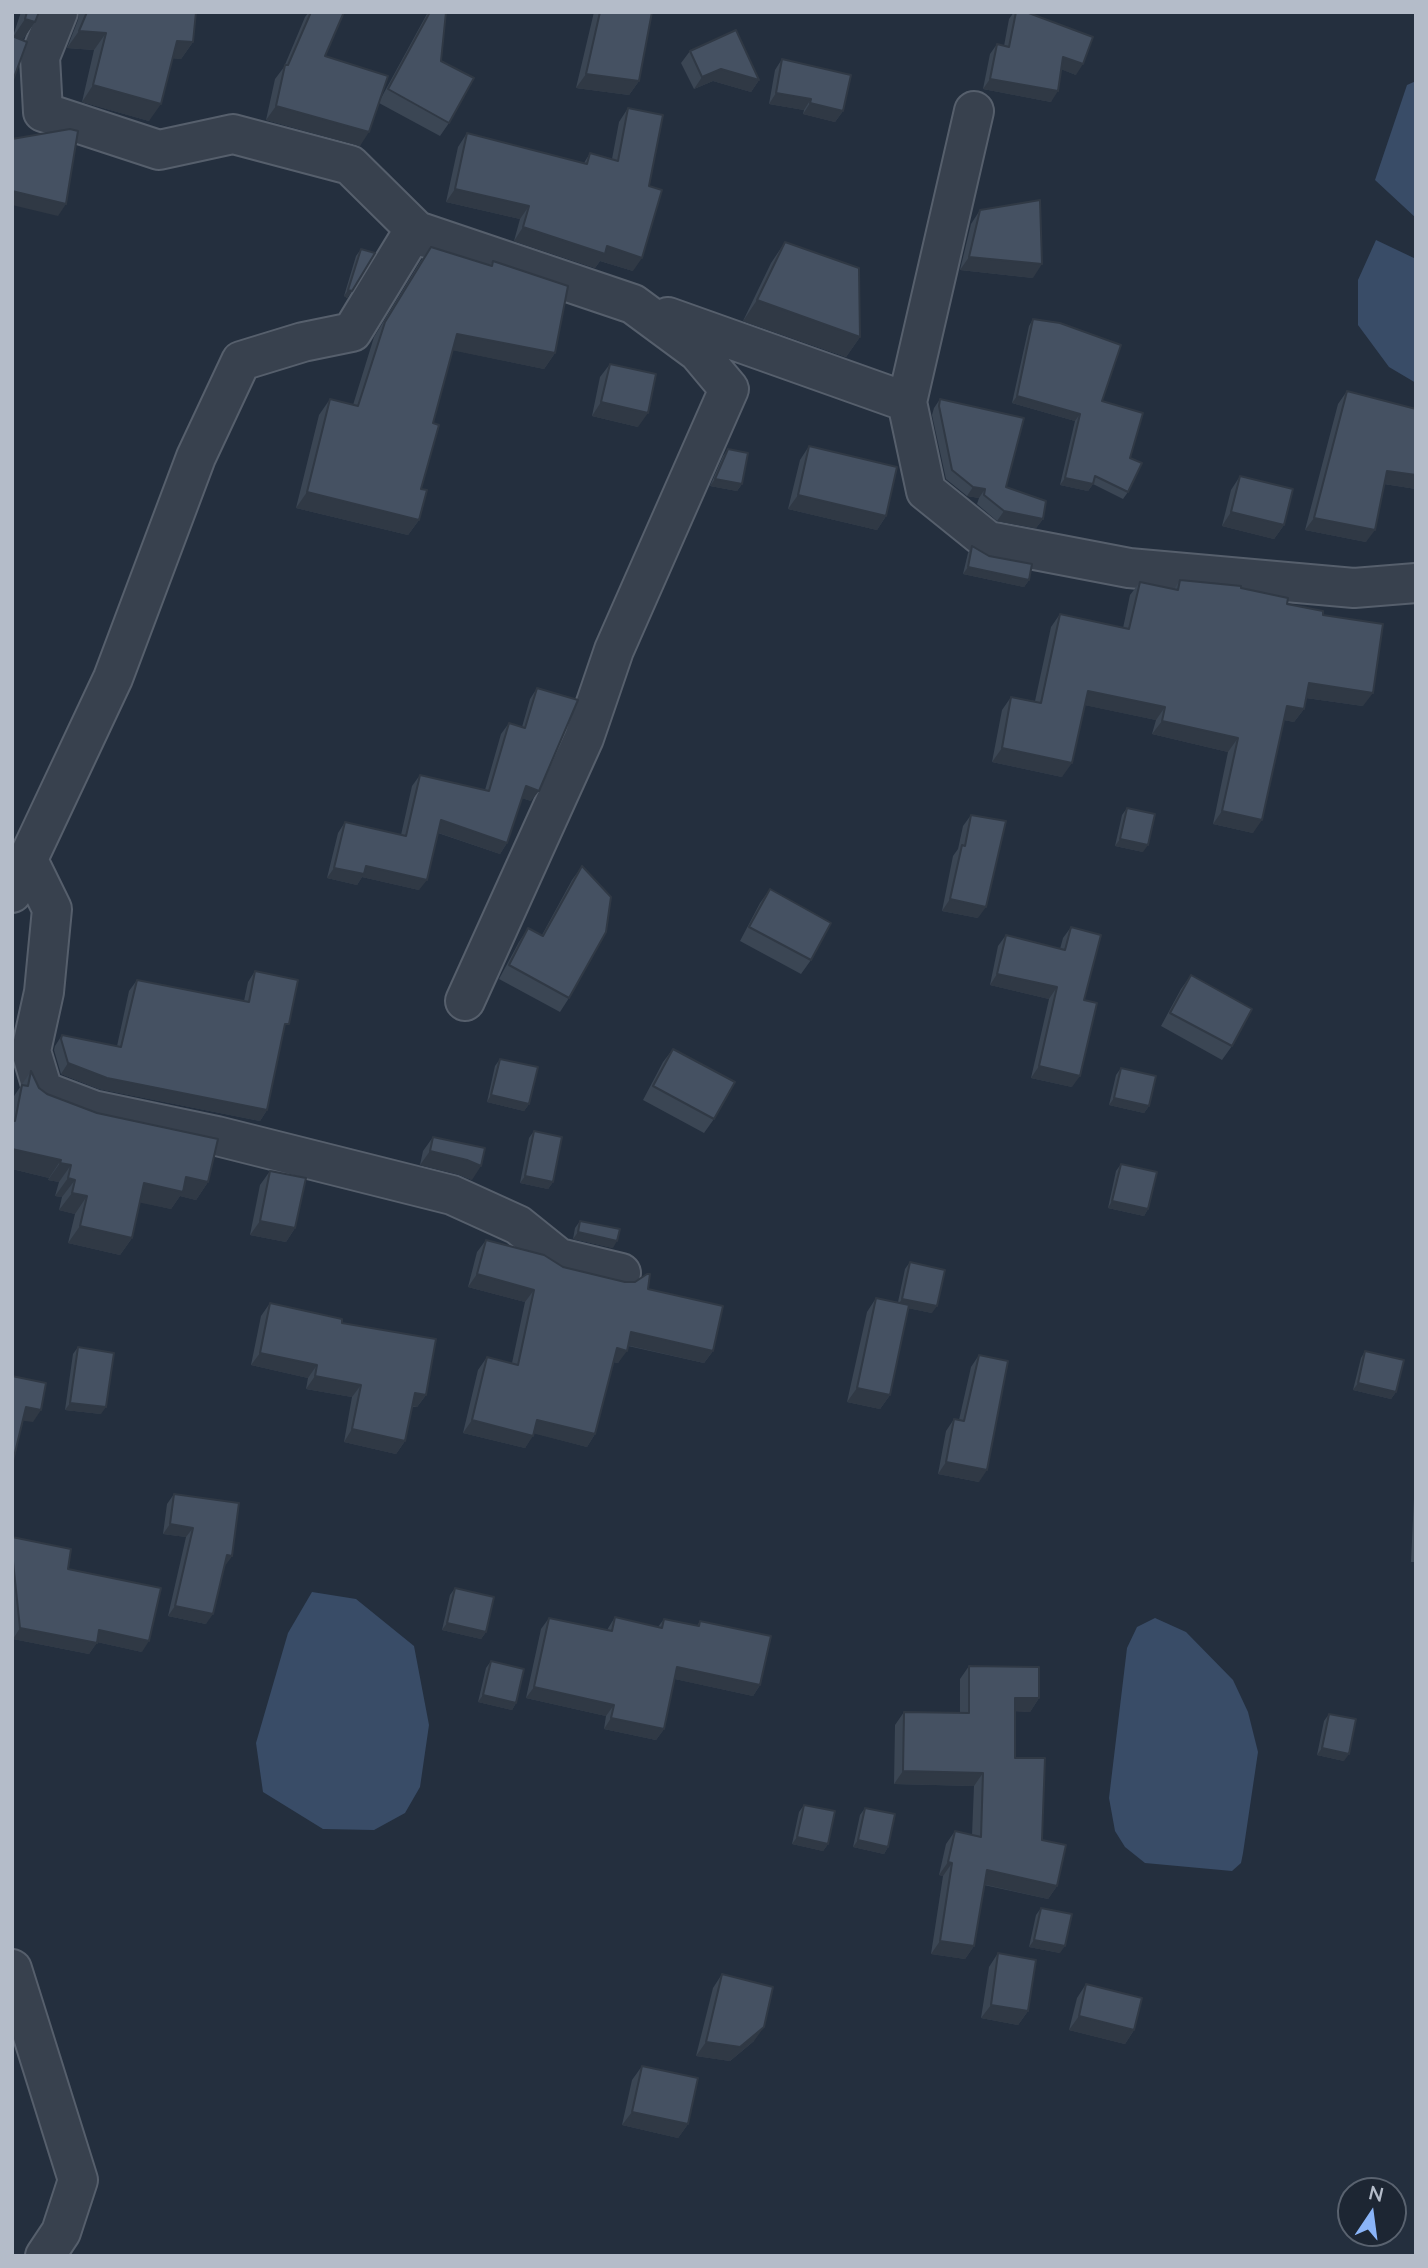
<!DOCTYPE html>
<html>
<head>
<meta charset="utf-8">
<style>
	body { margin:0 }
	#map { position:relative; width:1428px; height:2268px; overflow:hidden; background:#242f3e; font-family:Lato,sans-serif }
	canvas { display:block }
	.frame { position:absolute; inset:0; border:14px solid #b4bcc9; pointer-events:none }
	.north { position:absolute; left:1337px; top:2177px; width:70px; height:70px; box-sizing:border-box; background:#1d2633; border:2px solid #59626f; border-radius:50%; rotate:13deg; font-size:19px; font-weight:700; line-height:28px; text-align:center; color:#b4bcc9 }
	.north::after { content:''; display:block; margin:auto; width:24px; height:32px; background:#8ab4f8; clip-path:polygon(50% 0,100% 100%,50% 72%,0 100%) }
</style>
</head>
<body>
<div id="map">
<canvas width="1428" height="2268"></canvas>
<div class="frame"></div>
<div class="north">N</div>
</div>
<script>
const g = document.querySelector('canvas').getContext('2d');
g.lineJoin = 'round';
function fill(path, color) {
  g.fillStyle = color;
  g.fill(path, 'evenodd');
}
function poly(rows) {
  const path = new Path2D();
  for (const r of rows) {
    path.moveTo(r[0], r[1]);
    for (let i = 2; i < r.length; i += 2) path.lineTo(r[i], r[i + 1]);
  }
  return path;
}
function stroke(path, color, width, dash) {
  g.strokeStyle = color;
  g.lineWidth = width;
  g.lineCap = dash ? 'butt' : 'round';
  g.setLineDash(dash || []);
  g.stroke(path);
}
fill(poly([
	[1416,81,1416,218,1375,180,1407,85],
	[1376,240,1416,259,1416,383,1389,367,1358,325,1358,280],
	[312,1592,356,1599,414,1646,429,1725,420,1787,405,1813,374,1830,323,1829,263,1792,256,1743,288,1633],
	[1155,1618,1186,1632,1233,1680,1248,1712,1258,1752,1243,1853,1241,1863,1232,1871,1145,1863,1125,1847,1115,1831,1109,1798,1127,1648,1137,1627]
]), '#394c67');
const minor = poly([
	[58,12,40,57,43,112,159,150,233,134,350,165,423,237,435,240],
	[974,111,907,402,926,491,988,541,1129,568,1354,588,1416,583],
	[668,317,907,402],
	[28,860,52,909,44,992,31,1051,43,1091,93,1110,217,1136,452,1195,518,1225,559,1258,621,1273],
	[12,893,113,678,196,457,241,361,303,342,352,332,414,230,633,304,698,352,729,389,614,650,584,738,465,1001],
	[12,1969,78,2180,61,2232,45,2256]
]);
stroke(minor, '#565f6c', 42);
stroke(minor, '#38414e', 38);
fill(poly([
	[21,12,39,12,35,22,23,39,13,36],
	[79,12,196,12,193,42,181,59,172,58,149,121,82,102,94,50,67,48,78,20],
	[309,12,344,12,325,56,380,100,428,12,446,12,441,61,449,123,440,136,379,103,360,146,266,120,275,79,284,67,305,17],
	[594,12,652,12,639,81,629,95,576,88],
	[1014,12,1026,12,1076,75,1061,69,1051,102,983,89,990,54,997,44,1004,46,1009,19],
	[690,51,759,80,751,92,713,81,694,89,681,63],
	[782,59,843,111,835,122,803,114,804,110,769,104,775,70],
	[628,108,633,271,600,261,595,268,514,241,520,219,446,202,458,147,467,133,584,163,590,153,612,159,619,122],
	[980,210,1033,278,960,270,971,224],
	[785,242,860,337,846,357,743,321,771,263],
	[431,247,490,265,493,261,555,353,544,369,453,350,433,423,421,489,419,520,408,535,296,508,319,415,330,399,353,405,374,337,420,262],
	[361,249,352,291,347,298,344,296,356,256],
	[1033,319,1102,401,1130,458,1128,492,1123,499,1093,484,1088,491,1060,485,1075,421,1012,403,1029,326],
	[610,364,638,427,592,416,600,377],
	[1347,391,1416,489,1384,484,1366,542,1305,530,1338,404],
	[940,399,1006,487,1043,519,1036,528,997,521,977,504,979,498,967,496,946,479,932,415,934,408],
	[809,446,886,516,877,530,788,509,800,460],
	[728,449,742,484,737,491,710,486,723,456],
	[1240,476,1284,525,1274,539,1222,526,1231,490],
	[972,546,1029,580,1024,587,963,574,968,553],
	[1180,580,1241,588,1323,615,1363,706,1306,698,1304,709,1294,722,1284,720,1253,833,1213,824,1228,752,1152,734,1156,720,1085,705,1062,777,992,762,1002,710,1011,697,1035,701,1051,627,1060,614,1123,628,1130,595,1140,582,1174,589],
	[537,688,531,801,522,798,507,843,500,854,438,833,419,890,362,877,357,885,327,878,338,833,345,822,401,835,412,786,420,775,485,790,501,734,509,723,522,727,530,699],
	[1127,808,1143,852,1115,846,1122,815],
	[971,815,978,918,942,911,953,856,958,849,963,826],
	[582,866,569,998,560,1012,499,979,519,942,528,928,542,935,572,880],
	[770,889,811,960,801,974,740,941,760,903],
	[1071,927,1084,1000,1072,1087,1031,1078,1049,999,990,985,998,946,1006,935,1060,949,1063,938],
	[255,971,283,1033,267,1110,260,1121,99,1089,61,1074,54,1050,55,1046,62,1035,117,1046,129,991,137,980,244,1001,248,982],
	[1191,975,1232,1046,1222,1060,1161,1026,1181,989],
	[673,1049,714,1119,704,1133,643,1100,663,1062],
	[500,1059,529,1104,524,1111,487,1102,495,1066],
	[1121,1068,1149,1106,1144,1113,1109,1105,1116,1075],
	[31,1071,39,1088,47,1094,208,1182,196,1200,180,1196,171,1209,140,1202,132,1238,120,1255,68,1243,75,1214,59,1210,62,1197,55,1196,59,1182,48,1180,49,1178,12,1169,12,1099],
	[534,1131,553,1182,548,1189,520,1183,529,1138],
	[433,1137,472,1180,457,1174,420,1165,423,1151],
	[1121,1164,1148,1209,1144,1216,1108,1208,1116,1171],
	[270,1171,295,1228,286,1242,250,1235,260,1185],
	[580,1221,613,1248,573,1239,575,1228],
	[486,1240,563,1267,648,1289,713,1351,704,1363,628,1346,618,1363,613,1362,595,1434,587,1447,534,1433,525,1448,463,1433,478,1370,487,1357,512,1363,525,1302,468,1287,477,1252],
	[910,1262,932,1313,908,1308,890,1395,880,1409,847,1402,867,1312,876,1298,898,1302,905,1269],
	[270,1303,342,1323,426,1395,417,1407,412,1407,405,1441,396,1454,344,1442,352,1397,306,1389,308,1378,251,1365,261,1316],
	[78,1347,101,1414,65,1410,73,1354],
	[1365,1351,1396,1392,1391,1399,1353,1390,1361,1358],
	[979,1355,979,1482,938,1474,946,1431,954,1419,959,1420,971,1367],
	[1415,1476,1416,1476,1416,1562,1411,1562],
	[174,1494,232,1556,225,1565,206,1624,168,1616,186,1537,163,1534,167,1504],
	[12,1537,68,1569,142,1652,97,1642,89,1654,13,1639],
	[455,1588,486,1632,481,1639,442,1630,450,1595],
	[615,1617,658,1627,664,1619,697,1626,700,1621,760,1685,753,1696,675,1679,664,1729,656,1740,604,1729,606,1716,526,1698,541,1629,549,1618,607,1630],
	[491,1661,516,1703,512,1710,478,1702,486,1668],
	[969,1666,1039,1698,1030,1712,1015,1711,1015,1758,1057,1886,1048,1899,984,1885,974,1946,965,1959,931,1954,943,1876,939,1875,946,1844,955,1831,972,1835,974,1786,894,1784,895,1725,904,1712,960,1713,960,1679],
	[1329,1714,1344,1761,1317,1755,1324,1721],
	[804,1805,828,1844,823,1851,792,1844,799,1812],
	[865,1808,888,1847,884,1854,853,1847,860,1815],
	[1041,1908,1060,1953,1029,1947,1036,1915],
	[998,1953,1028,2011,1018,2025,981,2018,989,1967],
	[722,1974,754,2041,730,2061,696,2056,713,1988],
	[1086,1984,1134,2030,1125,2044,1069,2030,1077,1998],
	[642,2066,688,2124,678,2138,622,2125,632,2080]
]), '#3b4654');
fill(poly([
	[25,19,35,22,23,39,13,37],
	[79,31,106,33,94,50,67,48],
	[177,41,193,42,181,59,165,58],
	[1063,57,1083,64,1076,75,1055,67],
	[721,69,759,80,751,92,713,81,694,89,702,77],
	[586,74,639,81,629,95,576,88],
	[990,79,1058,91,1051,102,983,89],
	[93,85,161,104,149,121,82,102],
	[776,93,811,99,804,110,769,104],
	[810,103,843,111,835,122,803,114],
	[276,106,369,132,360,146,266,120],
	[455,189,529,206,520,219,446,202],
	[12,191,66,204,58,216,12,205],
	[523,227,607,246,642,258,633,271,600,261,595,268,514,241],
	[969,257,1042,264,1033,278,960,270],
	[348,290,352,291,347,298,344,296],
	[757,300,860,337,846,357,743,321],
	[457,334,555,353,544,369,446,349],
	[1017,396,1080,414,1075,421,1012,403],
	[601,402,648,413,638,427,592,416],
	[1387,471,1416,475,1416,489,1378,483],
	[1065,478,1093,484,1088,491,1060,485],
	[715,479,742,484,737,491,710,486],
	[973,487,985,489,979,498,967,496],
	[307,492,419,520,408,535,296,508],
	[798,495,886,516,877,530,788,509],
	[1004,511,1043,519,1036,528,997,521],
	[1231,512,1284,525,1274,539,1222,526],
	[1314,518,1375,530,1366,542,1305,530],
	[968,567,1029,580,1024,587,963,574],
	[1309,683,1373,693,1363,706,1299,697],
	[1088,691,1165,707,1156,720,1079,704],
	[1287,706,1304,709,1294,722,1278,719],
	[1162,721,1238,738,1228,752,1152,734],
	[1002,748,1072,763,1062,777,992,762],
	[526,786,539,791,531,801,518,797],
	[1222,811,1262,820,1253,833,1213,824],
	[441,820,507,843,500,854,433,831],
	[1120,839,1148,845,1143,852,1115,846],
	[366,866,427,880,419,890,362,877,357,885,327,878,334,868],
	[950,899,986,907,978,918,942,911],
	[997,974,1057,987,1049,999,990,985],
	[68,1063,267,1110,260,1121,99,1089,61,1074],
	[1039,1066,1080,1076,1072,1087,1031,1078],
	[491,1095,529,1104,524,1111,487,1102],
	[1114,1098,1149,1106,1144,1113,1109,1105],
	[12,1149,61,1160,49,1178,12,1169],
	[430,1151,467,1160,481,1166,472,1180,457,1174,420,1165],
	[60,1163,71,1165,59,1182,48,1180],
	[525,1176,553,1182,548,1189,520,1183],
	[186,1177,208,1182,196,1200,180,1196,171,1209,132,1201,144,1183],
	[68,1178,75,1180,62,1197,55,1196],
	[72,1193,87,1196,75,1214,59,1210],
	[1112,1201,1148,1209,1144,1216,1108,1208],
	[260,1221,295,1228,286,1242,250,1235],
	[80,1226,132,1238,120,1255,68,1243],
	[578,1232,617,1241,613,1248,573,1239],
	[477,1274,534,1290,525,1302,468,1287],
	[902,1299,937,1306,932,1313,897,1306],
	[631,1332,713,1351,704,1363,622,1344],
	[617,1348,627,1351,618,1363,608,1361],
	[260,1353,317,1365,308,1378,251,1365],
	[315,1376,361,1385,352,1397,306,1389],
	[1358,1383,1396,1392,1391,1399,1353,1390],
	[857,1388,890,1395,880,1409,847,1402],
	[415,1393,426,1395,417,1407,406,1405],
	[70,1403,106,1407,101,1414,65,1410],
	[26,1407,41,1410,33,1422,17,1420],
	[472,1420,533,1436,525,1448,463,1433],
	[537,1420,595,1434,587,1447,528,1432],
	[352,1429,405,1441,396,1454,344,1442],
	[946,1462,987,1470,979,1482,938,1474],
	[170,1524,193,1528,186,1537,163,1534],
	[227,1555,232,1556,225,1566,220,1565],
	[175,1606,213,1614,206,1624,168,1616],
	[447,1623,486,1632,481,1639,442,1630],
	[20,1628,97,1643,89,1654,13,1639],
	[99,1630,149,1641,142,1652,92,1641],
	[677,1667,760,1685,753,1696,670,1678],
	[534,1687,614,1705,606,1716,526,1698],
	[483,1695,516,1703,512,1710,478,1702],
	[1015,1698,1039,1698,1030,1712,1006,1711],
	[611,1718,664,1729,656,1740,604,1729],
	[1322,1748,1349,1754,1344,1761,1317,1755],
	[903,1771,983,1773,974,1786,894,1784],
	[797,1837,828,1844,823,1851,792,1844],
	[858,1840,888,1847,884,1854,853,1847],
	[948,1862,952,1863,943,1876,939,1875],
	[987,1870,1057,1886,1048,1899,978,1883],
	[1034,1940,1065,1946,1060,1953,1029,1947],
	[940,1941,974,1946,965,1959,931,1954],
	[991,2005,1028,2011,1018,2025,981,2018],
	[1079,2016,1134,2030,1125,2044,1069,2030],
	[764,2027,754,2041,730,2061,696,2056,706,2042],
	[632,2112,688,2124,678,2138,622,2125]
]), '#303945');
const building = poly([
	[27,12,39,12,35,22,25,19,27,12],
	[87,12,196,12,193,42,177,41,161,104,93,85,106,33,79,31,87,12],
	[311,12,344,12,325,56,388,76,369,132,276,106,285,65,288,65,311,12],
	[430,12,446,12,441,61,474,78,449,123,388,89,430,12],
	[600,12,652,12,639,81,586,74,600,12],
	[1016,12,1026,12,1093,37,1083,64,1063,57,1058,91,990,79,997,44,1009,47,1016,12],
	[736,30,759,80,721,69,702,77,690,51,736,30],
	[12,36,27,42,12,83,12,36],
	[782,59,851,75,843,111,810,103,811,99,776,93,782,59],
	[628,108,663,115,649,186,662,190,642,258,607,246,605,254,523,227,529,206,455,189,467,133,587,164,590,153,618,161,628,108],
	[70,129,78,131,66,204,12,191,12,139,70,129],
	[1040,200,1042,264,969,257,980,210,1040,200],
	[785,242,859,268,860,337,757,300,785,242],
	[431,247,492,266,493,261,568,286,555,353,457,334,433,423,439,425,421,489,427,490,419,520,307,492,330,399,358,406,385,322,431,247],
	[361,249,375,253,352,291,348,290,361,249],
	[1033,319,1060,323,1121,345,1102,401,1143,413,1130,458,1142,463,1128,492,1095,476,1093,484,1065,478,1080,414,1017,396,1033,319],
	[610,364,656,374,648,413,601,402,610,364],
	[1347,391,1416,409,1416,475,1387,471,1375,530,1314,518,1347,391],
	[940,399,1024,418,1006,487,1046,501,1043,519,1004,511,984,495,985,489,973,487,952,470,939,406,940,399],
	[809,446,897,467,886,516,798,495,809,446],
	[728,449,748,453,742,484,715,479,728,449],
	[1240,476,1293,489,1284,525,1231,512,1240,476],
	[972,546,989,556,1032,564,1029,580,968,567,972,546],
	[1180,580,1241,586,1241,588,1288,598,1287,604,1323,611,1323,615,1383,624,1373,693,1309,683,1304,709,1287,706,1262,820,1222,811,1238,738,1162,721,1165,707,1088,691,1072,763,1002,748,1011,697,1041,703,1060,614,1129,629,1140,582,1178,590,1180,580],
	[537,688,578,700,539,791,526,786,507,843,441,820,427,880,366,866,364,874,334,868,345,822,406,836,420,775,489,791,509,723,525,728,537,688],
	[1127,808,1155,814,1148,845,1120,839,1127,808],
	[971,815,1006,821,986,907,950,899,962,845,965,846,971,815],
	[582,866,611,897,606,932,569,998,509,965,528,928,543,936,582,866],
	[770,889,831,923,811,960,749,927,770,889],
	[1071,927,1101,935,1084,1000,1097,1003,1080,1076,1039,1066,1057,987,997,974,1006,935,1065,950,1071,927],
	[255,971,298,980,289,1024,285,1024,267,1110,107,1078,68,1063,61,1039,62,1035,121,1047,137,980,249,1002,255,971],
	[1191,975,1252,1009,1232,1046,1170,1013,1191,975],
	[673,1049,735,1082,714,1119,653,1086,673,1049],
	[500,1059,538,1067,529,1104,491,1095,500,1059],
	[1121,1068,1156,1076,1149,1106,1114,1098,1121,1068],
	[31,1071,39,1088,47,1094,97,1113,218,1139,208,1182,186,1177,183,1192,144,1183,132,1238,80,1226,87,1196,72,1193,75,1180,68,1178,71,1165,60,1163,61,1160,12,1149,12,1121,15,1121,22,1085,28,1086,31,1071],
	[534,1131,562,1137,553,1182,525,1176,534,1131],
	[433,1137,485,1148,481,1166,467,1160,430,1151,433,1137],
	[1121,1164,1157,1172,1148,1209,1112,1201,1121,1164],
	[270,1171,306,1178,295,1228,260,1221,270,1171],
	[580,1221,620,1229,617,1241,578,1232,580,1221],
	[486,1240,544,1255,563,1267,625,1282,635,1282,647,1274,650,1274,648,1289,723,1306,713,1351,631,1332,627,1351,617,1348,595,1434,537,1420,533,1436,472,1420,487,1357,518,1365,534,1290,477,1274,486,1240],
	[910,1262,945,1270,937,1306,902,1299,910,1262],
	[876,1298,909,1305,890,1395,857,1388,876,1298],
	[270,1303,342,1319,342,1323,436,1339,426,1395,415,1393,405,1441,352,1429,361,1385,315,1376,317,1365,260,1353,270,1303],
	[78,1347,114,1353,106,1407,70,1403,78,1347],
	[1365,1351,1404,1360,1396,1392,1358,1383,1365,1351],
	[979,1355,1008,1361,987,1470,946,1462,954,1419,964,1421,979,1355],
	[12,1376,46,1383,41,1410,26,1407,12,1465,12,1376],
	[174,1494,239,1503,232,1556,227,1555,213,1614,175,1606,193,1528,170,1524,174,1494],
	[12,1537,71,1549,68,1569,161,1588,149,1641,99,1630,97,1643,20,1628,12,1552,12,1537],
	[455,1588,494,1597,486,1632,447,1623,455,1588],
	[615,1617,662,1628,664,1619,699,1626,700,1621,771,1636,760,1685,677,1667,664,1729,611,1718,614,1705,534,1687,549,1618,612,1631,615,1617],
	[491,1661,524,1669,516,1703,483,1695,491,1661],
	[969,1666,1039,1667,1039,1698,1015,1698,1015,1758,1045,1758,1042,1840,1066,1845,1057,1886,987,1870,974,1946,940,1941,952,1863,948,1862,955,1831,981,1837,983,1773,903,1771,904,1712,969,1713,969,1666],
	[1329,1714,1356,1719,1349,1754,1322,1748,1329,1714],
	[804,1805,835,1811,828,1844,797,1837,804,1805],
	[865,1808,895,1814,888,1847,858,1840,865,1808],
	[1041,1908,1072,1914,1065,1946,1034,1940,1041,1908],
	[998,1953,1036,1960,1028,2011,991,2005,998,1953],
	[722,1974,773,1987,764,2027,740,2047,706,2042,722,1974],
	[1086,1984,1142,1998,1134,2030,1079,2016,1086,1984],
	[642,2066,698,2078,688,2124,632,2112,642,2066]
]);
fill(building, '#455162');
stroke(building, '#303945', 2);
</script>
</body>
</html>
